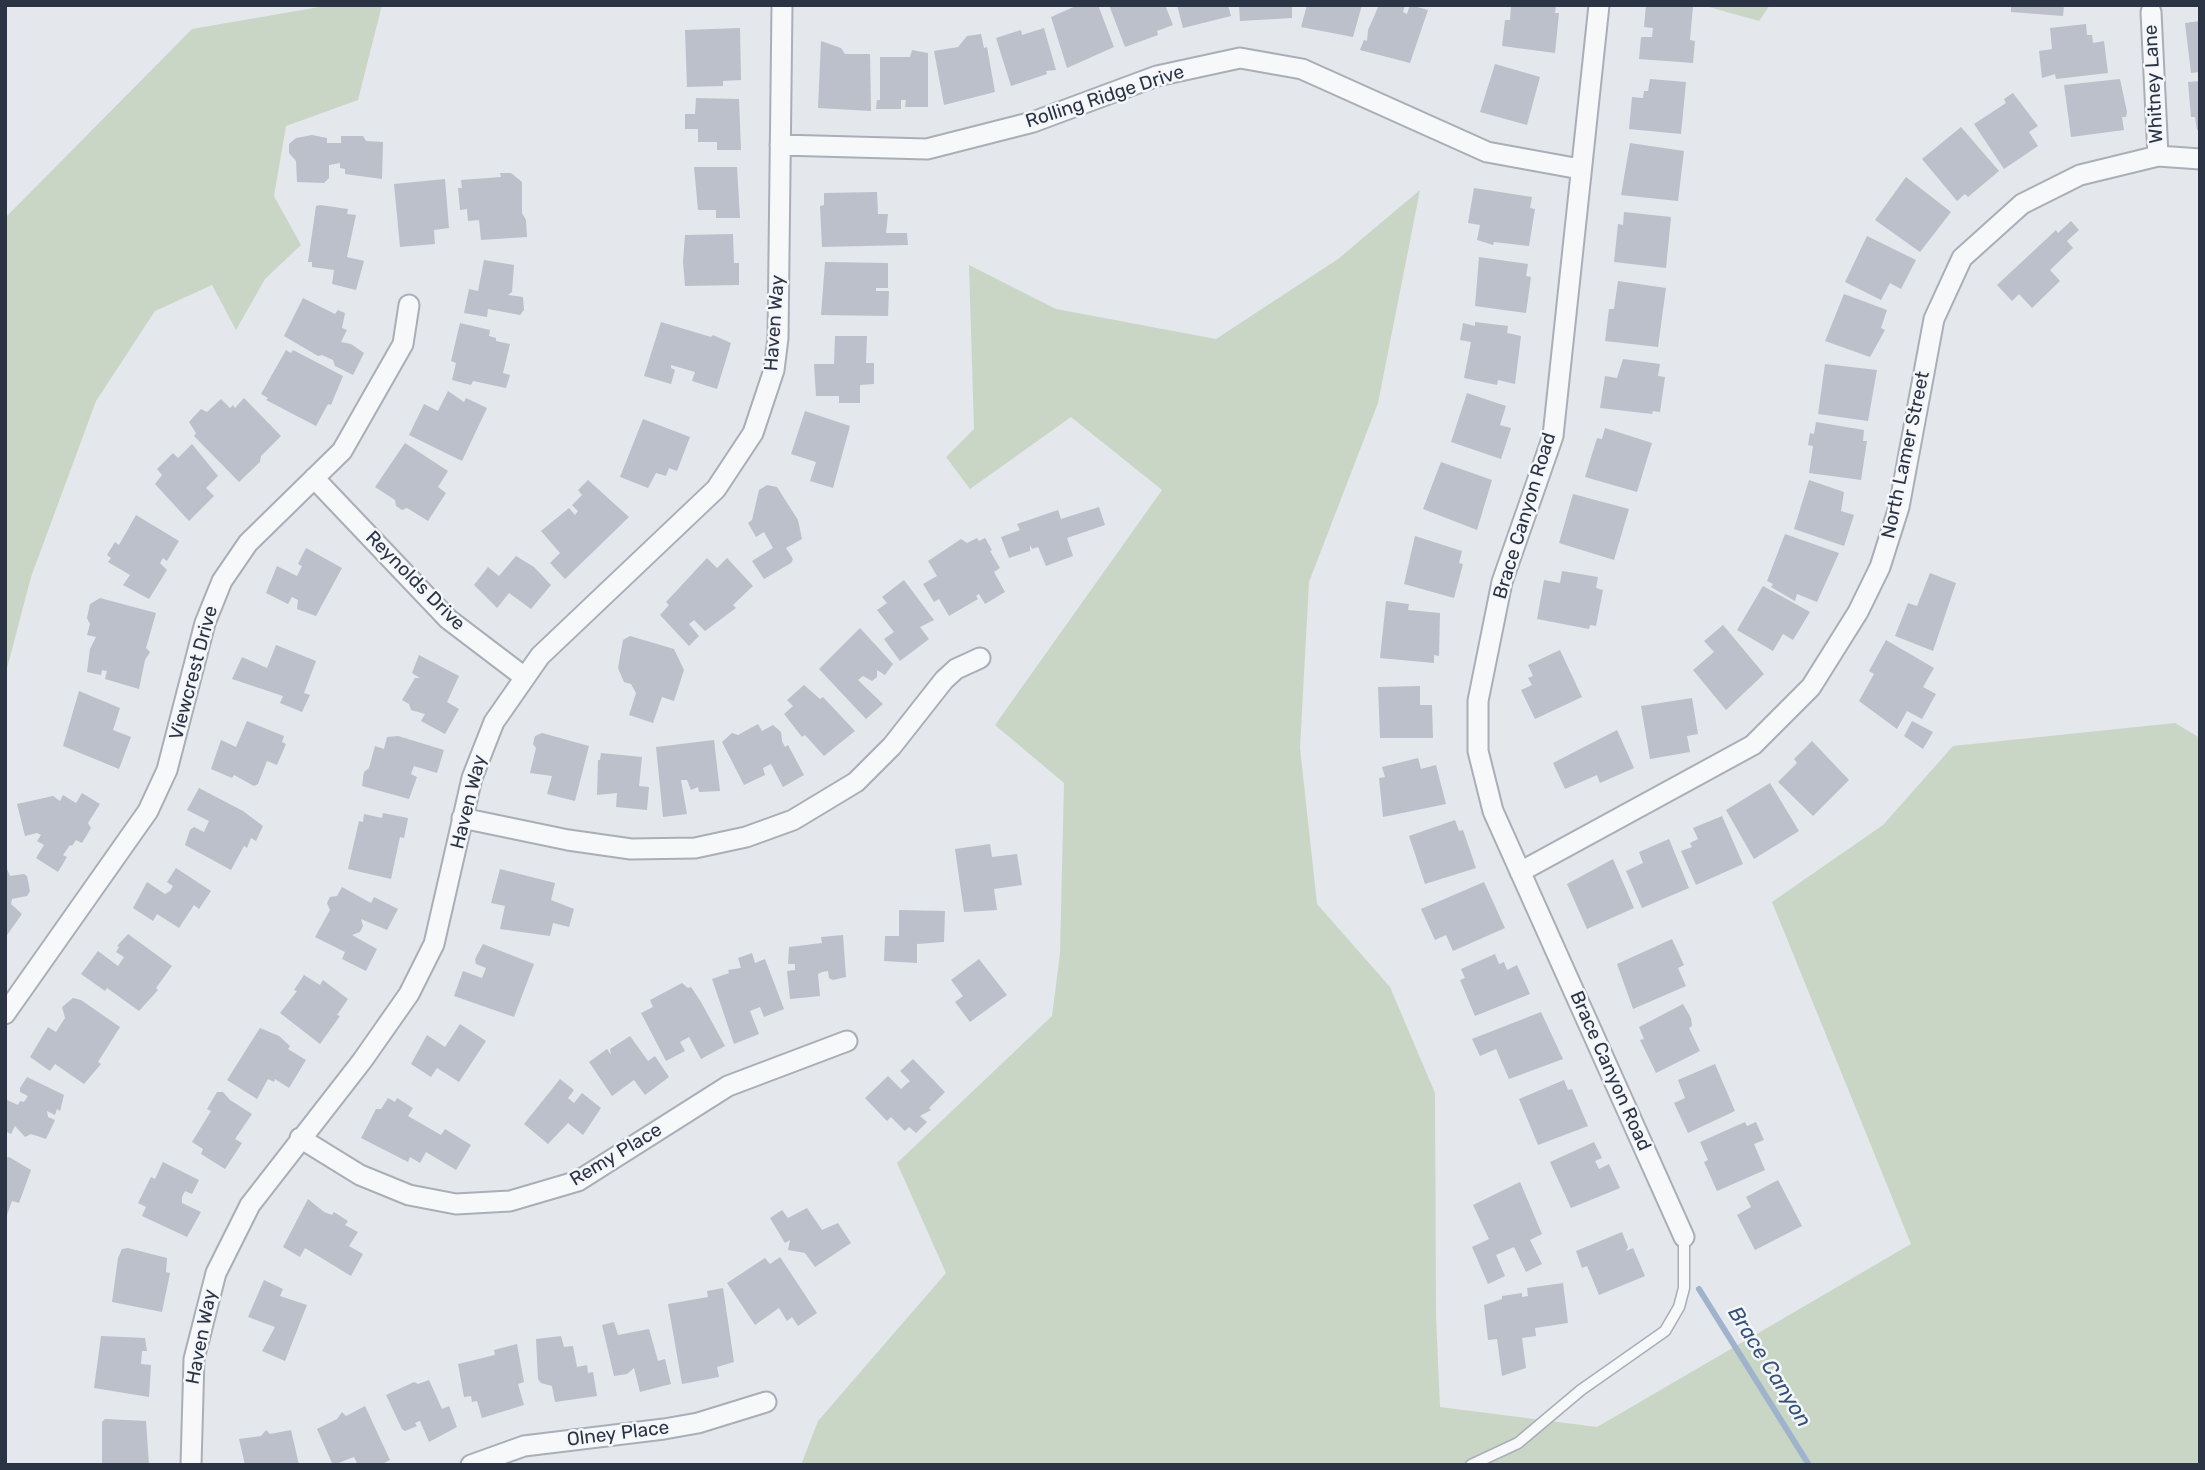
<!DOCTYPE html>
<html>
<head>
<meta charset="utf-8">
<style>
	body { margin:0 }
	#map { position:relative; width:2205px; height:1470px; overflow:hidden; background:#e4e7ec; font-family:Rubik,sans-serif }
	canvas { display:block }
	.frame { position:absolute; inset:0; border:7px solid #2b3445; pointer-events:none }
</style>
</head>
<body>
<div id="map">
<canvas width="2205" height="1470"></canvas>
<div class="frame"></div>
</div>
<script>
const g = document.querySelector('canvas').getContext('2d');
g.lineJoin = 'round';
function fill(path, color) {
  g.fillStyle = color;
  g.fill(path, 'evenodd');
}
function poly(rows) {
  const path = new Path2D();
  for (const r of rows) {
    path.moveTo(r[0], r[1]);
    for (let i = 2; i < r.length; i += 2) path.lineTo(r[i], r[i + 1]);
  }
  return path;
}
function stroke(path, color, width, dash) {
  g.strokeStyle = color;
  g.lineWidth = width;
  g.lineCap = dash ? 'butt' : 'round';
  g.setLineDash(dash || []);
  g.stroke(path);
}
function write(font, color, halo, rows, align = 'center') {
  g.font = font + ' Rubik,sans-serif';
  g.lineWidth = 5;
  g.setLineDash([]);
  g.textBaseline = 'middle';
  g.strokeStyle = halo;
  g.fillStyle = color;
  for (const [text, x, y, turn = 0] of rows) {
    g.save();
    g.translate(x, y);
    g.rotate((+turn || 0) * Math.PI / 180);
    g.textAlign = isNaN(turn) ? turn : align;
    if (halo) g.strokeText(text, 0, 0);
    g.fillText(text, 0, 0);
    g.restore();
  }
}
fill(poly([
	[331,5,382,5,358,100,286,126,274,196,301,245,265,279,236,330,212,285,155,311,96,401,31,577,5,676,5,218,192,29],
	[1702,5,1770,5,1759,21],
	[1420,190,1378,403,1309,582,1300,748,1317,904,1390,987,1435,1093,1436,1316,1440,1407,1597,1427,1911,1244,1772,902,1883,825,1953,746,2175,723,2200,738,2200,1465,801,1465,818,1421,946,1273,897,1163,1052,1016,1060,954,1064,783,995,725,1162,490,1071,417,970,489,946,457,974,429,969,265,1056,309,1216,339,1338,259]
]), '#c9d6c5');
stroke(poly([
	[1699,1289,1809,1465]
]), '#9fb4cc', 6);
fill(poly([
	[1078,5,1098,5,1114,47,1067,68,1051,17],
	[1109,5,1165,5,1173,25,1157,31,1158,35,1125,47],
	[1177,5,1228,5,1231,16,1183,28],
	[1239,5,1292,5,1292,18,1240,21],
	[1307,5,1362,5,1353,37,1301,27],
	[1379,5,1405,5,1403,12,1407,14,1410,5,1428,10,1410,63,1360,50,1364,40,1367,41,1368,30],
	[1511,5,1556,5,1555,13,1559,13,1555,53,1502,46,1505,20,1510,20],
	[1646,5,1693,7,1690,40,1695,41,1693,63,1639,59,1641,37,1652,37,1653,28,1644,27],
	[2011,5,2064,5,2063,16,2011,12],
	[2200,21,2200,72,2191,73,2185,23],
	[2086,24,2087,35,2092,35,2093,43,2104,41,2108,73,2056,79,2055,74,2042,78,2039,51,2052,49,2050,28],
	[740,28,741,80,723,81,723,86,687,87,685,30],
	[1044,28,1056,70,1046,71,1047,74,1011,86,996,38,1021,30,1022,35],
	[981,34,984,48,987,47,995,92,944,105,934,51,958,47,967,36],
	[821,41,841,48,845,54,870,54,871,111,818,108],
	[912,50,928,53,928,107,905,107,906,100,901,100,901,109,876,109,877,100,880,100,880,57,910,57],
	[1495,64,1540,77,1527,125,1480,112],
	[1650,79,1686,82,1681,134,1629,129,1632,97,1643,98,1644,91,1648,91],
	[2120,79,2127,112,2126,117,2122,117,2124,130,2071,137,2064,85],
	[2200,81,2200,129,2197,130,2195,117,2191,117,2188,82],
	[2013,93,2038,126,2029,132,2038,146,2004,169,1974,124,2006,103,2004,99],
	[696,98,739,99,741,150,717,150,717,142,698,142,698,129,685,129,685,114,695,114],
	[1961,127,1999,171,1968,197,1965,194,1957,201,1922,159],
	[312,135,327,138,327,143,341,143,341,136,363,136,366,141,383,142,382,179,345,174,345,169,340,168,340,163,329,165,329,178,324,183,297,182,296,161,289,153,289,144,296,138],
	[1630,143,1684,151,1678,201,1621,195],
	[694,167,737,167,740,218,716,218,716,210,698,210],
	[500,173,511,173,522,182,522,213,526,220,527,237,481,240,479,220,468,221,467,209,460,210,458,188,462,188,461,180,501,177],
	[1906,177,1951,212,1920,252,1875,220],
	[445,179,449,228,434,230,435,244,400,247,394,184],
	[1474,188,1532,197,1530,208,1535,209,1529,246,1494,242,1493,245,1477,240,1480,225,1468,223],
	[877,192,878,214,888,214,886,233,907,233,908,245,822,247,820,206,824,205,824,193],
	[320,205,348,209,347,214,356,215,347,257,364,261,356,290,332,284,334,270,312,267,312,262,308,262,316,206],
	[1624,212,1671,217,1666,268,1614,262,1618,224,1623,225],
	[2071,221,2079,230,2067,241,2073,248,2050,270,2060,281,2032,308,2019,294,2012,301,1997,285,2056,230,2058,233],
	[733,234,734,263,739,263,739,285,685,286,683,262,685,235],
	[1867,236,1916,260,1901,289,1890,283,1881,300,1845,282],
	[1479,257,1528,264,1526,276,1531,277,1526,313,1475,306],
	[484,260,514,265,512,292,508,295,523,297,524,310,520,315,488,309,487,317,464,313,469,289,478,291],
	[825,262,888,263,888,288,876,288,876,291,889,291,888,316,821,315],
	[1618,281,1666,288,1658,347,1605,341,1609,309,1614,309],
	[1844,294,1887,310,1881,328,1885,330,1870,357,1825,341],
	[303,298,335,314,338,310,345,313,342,328,347,330,341,342,351,344,364,353,353,375,335,366,333,360,322,355,318,356,284,336],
	[661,322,711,337,713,335,731,343,717,389,692,381,695,372,671,365,671,368,675,370,671,384,644,376],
	[1475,322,1508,326,1507,333,1521,336,1515,384,1498,380,1497,385,1464,378,1471,342,1460,340,1463,323,1475,326],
	[460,323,490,330,489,336,496,338,496,341,510,344,503,373,510,375,506,388,473,381,471,385,452,380,456,363,451,361],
	[835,336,867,336,866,363,874,363,874,384,860,385,860,403,839,403,839,396,816,396,814,364,834,364],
	[286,350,291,353,293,350,343,376,331,405,328,404,316,426,266,400,268,398,261,394],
	[1623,359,1660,364,1658,376,1665,377,1660,412,1653,411,1652,414,1600,408,1605,376,1617,378],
	[1825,364,1877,370,1868,421,1818,414],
	[448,391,464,402,466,398,487,408,462,461,409,435,424,404,438,411],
	[1467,393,1506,406,1500,425,1511,428,1501,459,1451,442],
	[244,398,281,436,261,456,260,462,239,482,194,436,196,433,189,422,201,409,207,412,221,399,230,408,233,405,235,408],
	[805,411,850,426,833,488,810,481,816,462,791,454],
	[643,419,690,437,677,471,669,468,666,476,656,473,648,488,620,477],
	[1816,422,1864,430,1863,441,1867,441,1861,480,1809,473,1813,446,1808,445,1810,433,1814,434],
	[1605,428,1652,443,1637,492,1585,477,1597,438,1602,439],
	[405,443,448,471,438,487,446,493,428,521,407,508,402,510,396,506,395,500,375,487],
	[192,444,218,476,206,488,214,496,189,521,155,484,162,475,157,469,173,453,178,458],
	[1441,462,1492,480,1477,530,1423,509],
	[588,480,629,517,565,579,550,563,560,553,541,531,569,508,575,515,578,511,572,505,582,495,578,490],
	[1809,480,1844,492,1841,511,1854,515,1844,546,1794,529],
	[767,485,777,487,798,520,802,539,786,548,793,559,791,563,764,579,752,561,773,548,764,532,756,537,748,523,752,520,759,490],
	[1573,494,1629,509,1614,560,1559,543],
	[1099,507,1105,525,1067,538,1073,556,1046,566,1038,547,1032,549,1030,545,1030,551,1009,558,1001,537,1020,530,1017,524,1058,510,1061,519],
	[136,515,179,541,167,561,163,558,160,563,167,570,149,599,123,585,130,575,108,562,111,558,107,555,115,542,119,545],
	[1785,534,1839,553,1817,602,1797,594,1795,601,1771,587,1773,584,1767,581],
	[1415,536,1462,551,1459,563,1463,564,1454,598,1404,584],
	[977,538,979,541,985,538,992,550,990,551,1000,568,994,572,1005,592,985,604,979,594,976,596,978,599,949,616,939,599,934,602,923,584,937,576,928,561,961,539,967,543],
	[306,548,342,568,316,616,297,609,298,600,292,597,288,604,266,593,277,566,297,576,302,566,298,564],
	[516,556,534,567,551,585,531,609,509,593,497,608,474,585,488,567,499,576],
	[707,558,717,568,727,558,753,586,733,605,736,608,705,631,694,620,689,624,699,636,689,646,660,615,669,605,666,602],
	[1562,571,1598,577,1596,588,1603,590,1596,626,1590,625,1589,629,1537,619,1544,580,1560,583],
	[1930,573,1956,583,1933,651,1895,636,1908,603,1917,606],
	[904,580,934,620,920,627,929,639,900,661,884,639,894,632,877,610,887,603,882,597],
	[1763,586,1810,612,1793,640,1783,634,1773,651,1737,630],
	[100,598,156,613,146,648,150,652,145,660,139,689,105,679,107,671,102,670,101,675,87,672,90,649,96,637,87,635,90,624,87,618,90,604],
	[1386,601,1409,604,1408,610,1440,613,1439,656,1434,655,1434,663,1380,658],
	[1723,625,1764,674,1726,710,1693,670,1714,652,1704,641],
	[860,628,893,664,885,675,877,670,877,677,872,681,863,676,858,680,883,704,866,719,819,669],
	[630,636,674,649,684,670,674,701,662,697,653,723,629,715,636,693,631,684,624,682,618,668,623,640],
	[1886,640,1934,668,1923,687,1936,694,1922,719,1907,711,1897,729,1859,701,1874,674,1869,671],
	[276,645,316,661,304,693,310,695,302,712,280,703,283,696,232,679,242,657,267,668],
	[1560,650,1582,697,1535,719,1521,690,1532,685,1528,678,1533,676,1528,665],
	[419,655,459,676,447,702,459,709,445,734,421,721,425,714,411,710,409,704,402,700,415,678,420,678,412,673],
	[804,685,820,699,823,697,855,731,824,756,805,735,802,737,784,714,793,706,787,700],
	[1420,686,1420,705,1432,705,1433,738,1380,738,1378,687],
	[79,691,120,708,113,730,131,737,119,769,63,746],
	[1692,698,1698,734,1687,736,1690,752,1650,759,1641,706],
	[247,721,284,736,282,742,286,744,277,765,267,761,258,784,254,786,234,775,232,778,211,769,221,740,236,747],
	[1912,721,1933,732,1923,749,1904,736],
	[758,724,762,731,773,725,781,732,782,741,785,747,788,745,804,775,783,787,771,764,763,768,765,775,744,785,722,742,732,733,738,735],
	[1617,730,1634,768,1600,783,1597,775,1565,789,1553,763],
	[542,733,589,746,575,801,547,794,552,776,530,773,536,748,533,744,535,736],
	[398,736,444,750,437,773,414,766,411,774,417,777,409,799,362,786,364,772,369,768,375,746,384,749,387,737],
	[714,740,720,791,699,792,698,787,691,790,687,780,681,780,687,814,663,817,656,747],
	[1812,741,1849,780,1813,816,1778,782,1797,763,1794,759],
	[601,753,642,757,639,786,649,787,647,810,616,807,617,793,597,795,598,760,600,760],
	[1418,758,1421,769,1436,765,1446,804,1383,817,1379,778,1385,777,1382,767],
	[1770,783,1799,831,1754,859,1726,810],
	[199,788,243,811,263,826,256,841,251,838,247,848,244,846,231,870,185,845,190,830,194,827,204,832,209,821,187,810],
	[82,793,100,804,88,823,91,828,82,843,76,840,72,846,70,845,63,855,67,857,58,872,36,858,44,845,37,841,41,835,37,833,25,836,17,804,53,796,60,801,63,795,76,803],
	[383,813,408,818,404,838,400,837,391,879,348,869,359,821,363,822,364,814,382,818],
	[1722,816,1743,864,1696,885,1681,851,1692,847,1690,843,1698,839,1693,828],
	[1455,820,1459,831,1463,830,1476,868,1425,884,1409,836],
	[1669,839,1689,888,1642,908,1626,871,1643,863,1639,852],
	[990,844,992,857,1017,854,1022,885,994,889,997,910,964,912,955,849],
	[1613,859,1634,908,1587,929,1567,884],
	[5,864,10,876,24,874,27,876,30,891,27,896,12,899,11,904,22,914,5,938],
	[176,868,211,891,199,909,194,905,179,928,157,914,153,921,133,908,147,882,165,894,170,891,173,886,167,882],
	[500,869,555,883,551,900,574,909,569,927,553,923,550,936,500,929,505,906,491,903],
	[1484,882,1505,928,1453,951,1446,935,1435,940,1421,909],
	[342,887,371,903,374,897,398,909,387,930,361,919,363,926,360,932,352,935,377,949,366,971,342,959,345,952,315,937,330,910,327,903,330,897,337,896],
	[899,910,945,911,944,942,917,944,917,963,884,961,885,936,899,936],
	[128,934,172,966,156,988,158,990,139,1011,107,988,105,991,81,974,98,951,118,966,124,957,116,952,119,947,117,946],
	[843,935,846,977,833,980,829,978,828,971,822,972,818,974,820,996,790,999,787,971,795,970,795,964,788,964,789,947,822,943,821,937],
	[1672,939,1684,965,1678,968,1686,986,1633,1009,1617,964],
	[483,944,534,964,514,1017,454,996,463,971,482,978,486,968,476,964,475,959],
	[752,953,755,963,765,959,784,1009,764,1017,760,1007,750,1011,759,1034,734,1044,712,979,729,973,728,970,741,968,738,958],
	[1495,954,1499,964,1504,962,1507,970,1517,965,1530,994,1475,1016,1460,980,1465,978,1461,969],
	[979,959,1007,995,970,1022,955,1002,963,996,951,980],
	[304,975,320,985,323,980,348,999,337,1015,340,1016,320,1044,280,1013,297,991,294,990],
	[682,983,688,988,691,987,701,1002,725,1046,701,1059,689,1037,680,1042,685,1051,666,1061,641,1013,653,1007,650,1000],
	[73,998,81,1000,120,1027,98,1062,101,1064,84,1084,55,1064,50,1071,30,1057,48,1027,56,1032,65,1018,62,1007],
	[1683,1004,1691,1018,1692,1026,1689,1028,1700,1051,1656,1073,1640,1040,1644,1039,1639,1027],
	[1541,1012,1563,1059,1509,1079,1496,1049,1480,1056,1472,1039],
	[460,1024,486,1041,459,1082,437,1068,431,1077,411,1064,427,1035,445,1047],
	[260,1028,279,1036,290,1046,288,1049,306,1060,289,1088,275,1079,274,1082,268,1079,257,1099,227,1080],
	[630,1036,648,1061,655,1056,669,1077,645,1095,634,1080,612,1096,589,1062,607,1049,611,1055,610,1049],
	[913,1059,945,1092,929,1108,931,1110,920,1116,927,1122,916,1133,909,1127,905,1131,891,1117,887,1121,865,1098,888,1076,901,1089,910,1081,900,1071],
	[1715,1064,1735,1111,1688,1133,1674,1103,1685,1098,1678,1080],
	[27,1077,64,1095,60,1111,57,1109,55,1115,47,1111,48,1117,55,1120,46,1139,31,1134,25,1137,15,1126,11,1134,5,1131,5,1099,18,1105,20,1101,24,1102,28,1096,20,1092,20,1088],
	[560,1079,574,1090,568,1098,574,1103,582,1093,601,1108,583,1135,568,1123,548,1144,524,1124],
	[1564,1080,1568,1090,1572,1089,1588,1126,1538,1145,1519,1099],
	[217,1092,223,1092,230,1100,252,1114,235,1139,242,1143,225,1169,201,1154,203,1149,192,1142,211,1111,207,1109],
	[388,1098,395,1102,397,1098,413,1108,408,1116,441,1135,445,1129,471,1145,456,1170,426,1152,420,1163,410,1157,408,1162,361,1138,376,1109,381,1109],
	[1745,1122,1747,1126,1756,1122,1764,1140,1754,1144,1765,1170,1717,1191,1704,1162,1708,1160,1700,1142],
	[1594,1142,1602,1158,1595,1161,1599,1169,1609,1164,1620,1188,1571,1208,1550,1162],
	[9,1157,31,1170,19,1203,12,1201,6,1218,5,1158],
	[163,1162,199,1180,192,1194,185,1191,182,1197,182,1203,201,1212,187,1237,142,1216,146,1207,138,1203,151,1177,155,1179],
	[1778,1180,1802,1226,1755,1250,1737,1215,1751,1207,1746,1197],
	[1520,1182,1542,1234,1530,1240,1542,1264,1526,1272,1514,1247,1496,1255,1505,1276,1488,1284,1472,1247,1489,1239,1473,1205],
	[308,1199,324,1212,332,1215,334,1212,348,1221,345,1225,358,1232,349,1246,363,1254,351,1276,305,1248,300,1257,283,1247],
	[807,1208,822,1230,838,1223,851,1243,815,1267,805,1253,788,1250,790,1240,785,1243,770,1218,782,1210,788,1218],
	[1622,1232,1628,1247,1626,1251,1633,1248,1645,1276,1599,1295,1587,1266,1582,1268,1576,1251],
	[128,1248,167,1258,166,1272,170,1273,162,1312,112,1302,118,1258,122,1249],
	[780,1257,817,1313,798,1326,792,1317,787,1321,779,1308,755,1325,727,1283,765,1258,770,1264],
	[264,1280,283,1289,280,1296,307,1305,285,1361,262,1351,275,1327,248,1317],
	[1563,1283,1568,1323,1535,1328,1536,1336,1522,1338,1526,1368,1502,1376,1497,1339,1488,1340,1484,1305,1502,1299,1502,1296,1522,1293,1522,1297,1528,1296,1527,1288],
	[723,1288,734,1362,717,1367,719,1377,682,1384,668,1304,708,1297,707,1291],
	[614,1322,618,1335,649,1329,658,1361,665,1359,671,1384,640,1392,634,1368,627,1374,614,1376,602,1325],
	[101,1336,145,1338,147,1351,142,1351,141,1364,151,1365,149,1397,94,1388],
	[561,1336,564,1347,573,1346,577,1367,587,1365,588,1373,593,1372,597,1396,555,1402,552,1386,541,1383,538,1379,536,1339],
	[517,1344,524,1382,518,1384,524,1405,482,1418,477,1401,472,1402,471,1396,464,1397,458,1364,495,1355,494,1350],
	[429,1380,442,1409,449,1406,457,1427,429,1442,420,1421,415,1423,417,1426,405,1431,402,1429,386,1395,414,1382,418,1384],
	[365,1406,390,1460,380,1465,358,1465,354,1457,333,1465,317,1429,337,1419,342,1412,346,1416],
	[105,1419,146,1421,149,1465,102,1465,102,1422],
	[266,1430,270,1434,291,1430,299,1465,245,1465,239,1439,261,1436]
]), '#bbc0ca');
const service = poly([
	[1471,1465,1518,1443,1581,1390,1665,1331,1679,1307,1684,1288,1684,1237]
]);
const minor = poly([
	[1599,5,1553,436,1502,582,1478,701,1478,751,1493,811,1684,1237],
	[2151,12,2158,156],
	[780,145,927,149,1033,122,1157,76,1240,58,1302,69,1487,152,1580,169],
	[314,478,448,619,523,676],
	[462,818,568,840,631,849,695,848,746,837,793,820,856,782,892,746,944,680,956,669,980,658],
	[1520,872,1753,745,1811,687,1858,612,1880,567,1899,507,1934,319,1962,258,2022,204,2080,175,2158,156,2200,159],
	[5,1014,148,811,167,770,205,623,222,581,248,543,342,451,403,344,409,305],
	[300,1138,360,1175,409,1195,456,1204,510,1201,578,1181,728,1086,847,1041],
	[191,1465,194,1359,216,1273,250,1205,362,1061,409,994,434,944,472,778,494,722,540,656,716,489,753,433,774,370,778,338,782,5],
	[471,1465,524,1446,664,1429,698,1423,766,1402]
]);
stroke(service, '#a9aeb7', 13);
stroke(minor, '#a9aeb7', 23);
stroke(service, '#f7f8fa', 10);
stroke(minor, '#f7f8fa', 19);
write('19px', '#2b3445', '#f4f6f9', [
	["Whitney Lane",2154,84,-93],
	["Rolling Ridge Drive",1105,97,-18],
	["Haven Way",775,323,-86],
	["North Lamer Street",1906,455,-78],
	["Brace Canyon Road",1525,516,-73],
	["Reynolds Drive",415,581,45],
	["Viewcrest Drive",194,673,-75],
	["Haven Way",469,802,-76],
	["Brace Canyon Road",1610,1071,66],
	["Remy Place",616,1155,-31],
	["Haven Way",202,1337,-79],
	["Olney Place",618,1434,-7]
]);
write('italic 21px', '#34527a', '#f4f6f9', [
	["Brace Canyon",1769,1367,58]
]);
</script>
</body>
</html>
